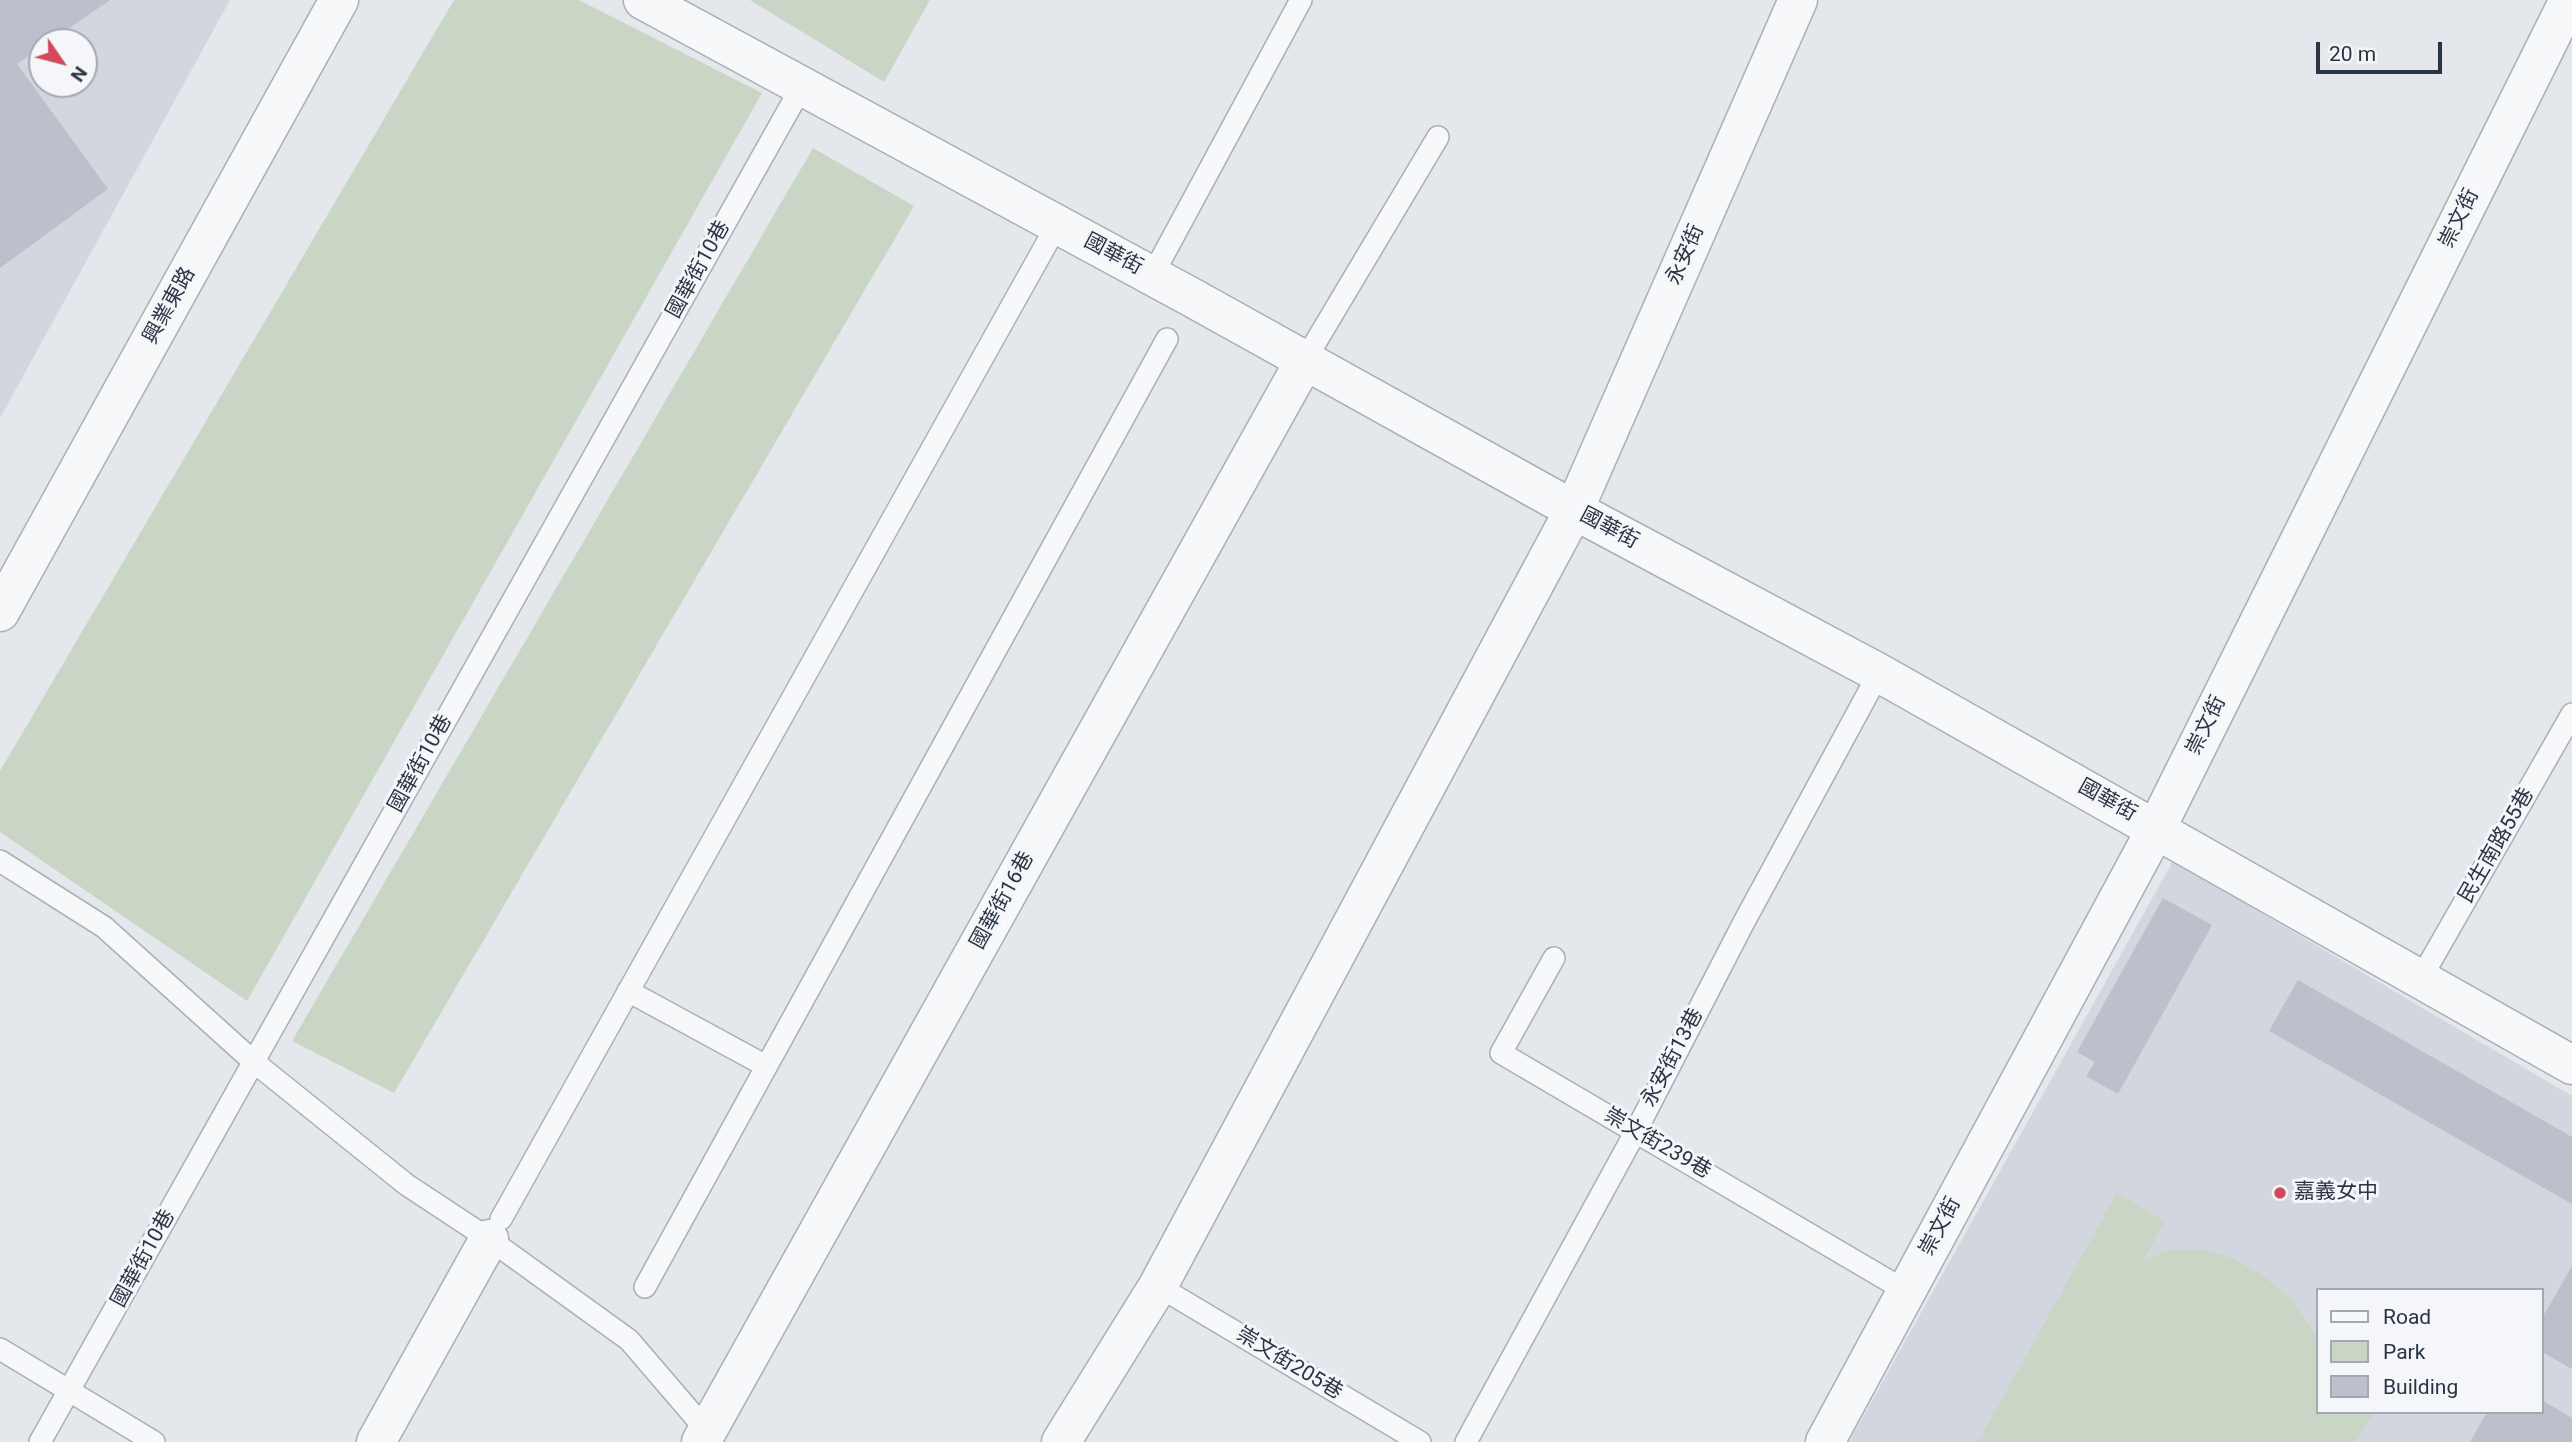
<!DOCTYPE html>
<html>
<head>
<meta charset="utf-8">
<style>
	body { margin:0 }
	#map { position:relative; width:2572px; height:1442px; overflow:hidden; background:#e4e7ec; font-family:Roboto,sans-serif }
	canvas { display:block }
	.legend { position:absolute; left:2316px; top:1288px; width:228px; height:126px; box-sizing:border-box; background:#f4f6f9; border:2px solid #a4a8b1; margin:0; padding:9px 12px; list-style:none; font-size:21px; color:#2b3445 }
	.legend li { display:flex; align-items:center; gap:14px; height:35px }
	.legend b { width:35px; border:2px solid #a4a8b1 }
	.north { position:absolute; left:28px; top:28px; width:70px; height:70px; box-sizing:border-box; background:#f4f6f9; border:2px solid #a4a8b1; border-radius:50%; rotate:125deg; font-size:19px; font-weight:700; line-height:28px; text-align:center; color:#2b3445 }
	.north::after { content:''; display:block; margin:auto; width:24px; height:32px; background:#d1495b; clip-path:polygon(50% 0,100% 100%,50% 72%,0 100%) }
	.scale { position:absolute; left:2316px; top:42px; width:126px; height:32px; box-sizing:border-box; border:4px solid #2b3445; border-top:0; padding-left:9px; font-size:21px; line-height:24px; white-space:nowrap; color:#2b3445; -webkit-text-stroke:5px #f4f6f9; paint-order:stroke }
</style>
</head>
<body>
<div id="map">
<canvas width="2572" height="1442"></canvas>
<ul class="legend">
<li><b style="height:9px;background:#f7f8fa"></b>Road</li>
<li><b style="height:19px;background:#c9d6c5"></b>Park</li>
<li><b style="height:19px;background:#bbc0ca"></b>Building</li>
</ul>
<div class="north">N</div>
<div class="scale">20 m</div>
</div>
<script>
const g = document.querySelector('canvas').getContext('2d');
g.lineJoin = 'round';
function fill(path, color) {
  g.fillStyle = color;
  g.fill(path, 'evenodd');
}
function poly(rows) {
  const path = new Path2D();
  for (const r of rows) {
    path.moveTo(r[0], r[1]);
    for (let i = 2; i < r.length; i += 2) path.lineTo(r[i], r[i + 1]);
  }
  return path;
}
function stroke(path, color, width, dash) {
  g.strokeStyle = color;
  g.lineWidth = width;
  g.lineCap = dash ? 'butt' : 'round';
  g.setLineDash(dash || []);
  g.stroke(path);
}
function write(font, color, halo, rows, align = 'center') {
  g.font = font + ' Roboto,"Noto Sans TC",sans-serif';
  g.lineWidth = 6;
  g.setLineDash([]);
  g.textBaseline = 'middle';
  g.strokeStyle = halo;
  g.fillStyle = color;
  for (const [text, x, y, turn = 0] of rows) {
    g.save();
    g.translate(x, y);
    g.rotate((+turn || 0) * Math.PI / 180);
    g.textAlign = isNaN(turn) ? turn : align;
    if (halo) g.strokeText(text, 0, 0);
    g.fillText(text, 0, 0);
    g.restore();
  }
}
fill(poly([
	[0,0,230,0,0,418],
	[42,42,84,42,84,84,42,84],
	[2173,861,2572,1096,2572,1442,1849,1442],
	[2318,1290,2542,1290,2542,1412,2318,1412]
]), '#d2d6de');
fill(poly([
	[454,0,579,0,762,93,247,1001,0,832,0,771],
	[750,0,930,0,884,82],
	[813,148,914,206,394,1093,292,1041],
	[2117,1193,2165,1221,2143,1261,2169,1250,2198,1249,2232,1258,2262,1275,2291,1299,2313,1331,2318,1344,2318,1412,2374,1412,2356,1442,1978,1442]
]), '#c9d6c5');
fill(poly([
	[0,0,110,0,49,42,42,42,42,47,17,64,108,189,0,268],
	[2163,898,2212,925,2118,1094,2086,1076,2095,1062,2077,1052],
	[2298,980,2572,1137,2572,1204,2269,1031],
	[2572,1266,2572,1369,2542,1352,2542,1318],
	[2542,1400,2572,1418,2572,1442,2470,1442,2487,1412,2542,1412]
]), '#bbc0ca');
const service = poly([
	[1152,276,1301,0],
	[1305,360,1438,137],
	[0,861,104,927,254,1062,407,1185,489,1239,629,1340,707,1431],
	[1554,958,1501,1053,1906,1291],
	[2421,978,2572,714],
	[628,991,766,1066],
	[501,1219,1057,225],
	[1158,1286,1420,1442],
	[645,1287,1167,339],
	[0,1349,154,1442],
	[40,1442,802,86],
	[1466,1442,1636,1131,1744,922,1879,673]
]);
const minor = poly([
	[643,0,1191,297,1574,510,1879,673,2572,1065],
	[376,1442,489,1239],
	[701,1442,1305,360],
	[1061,1442,1158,1286,1574,510,1798,0],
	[1825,1442,2156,829,2569,0]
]);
const tertiary = poly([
	[0,612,339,0]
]);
stroke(service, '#a9aeb7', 24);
stroke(minor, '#a9aeb7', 41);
stroke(tertiary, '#a9aeb7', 41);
stroke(service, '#f7f8fa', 21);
stroke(minor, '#f7f8fa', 38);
stroke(tertiary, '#f7f8fa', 38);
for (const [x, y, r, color] of [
	[2280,1193,7,"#d1495b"]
]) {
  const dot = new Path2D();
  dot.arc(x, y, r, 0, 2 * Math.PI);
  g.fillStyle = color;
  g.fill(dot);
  stroke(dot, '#f4f6f9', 2.5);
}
write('21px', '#2b3445', '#f4f6f9', [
	["崇文街",2460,219,-64],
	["國華街",1113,255,28],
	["永安街",1686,255,-66],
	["國華街10巷",699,270,-61],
	["興業東路",170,306,-61],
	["國華街",1609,529,28],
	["崇文街",2207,726,-64],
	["國華街10巷",421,764,-61],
	["國華街",2107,801,29],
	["民生南路55巷",2497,846,-60],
	["國華街16巷",1003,901,-61],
	["永安街13巷",1673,1058,-62],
	["崇文街239巷",1657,1144,30],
	["崇文街",1941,1227,-62],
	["國華街10巷",144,1259,-61],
	["崇文街205巷",1289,1364,31]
]);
write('21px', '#2b3445', '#f4f6f9', [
	["嘉義女中",2294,1193]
], 'left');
</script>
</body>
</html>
